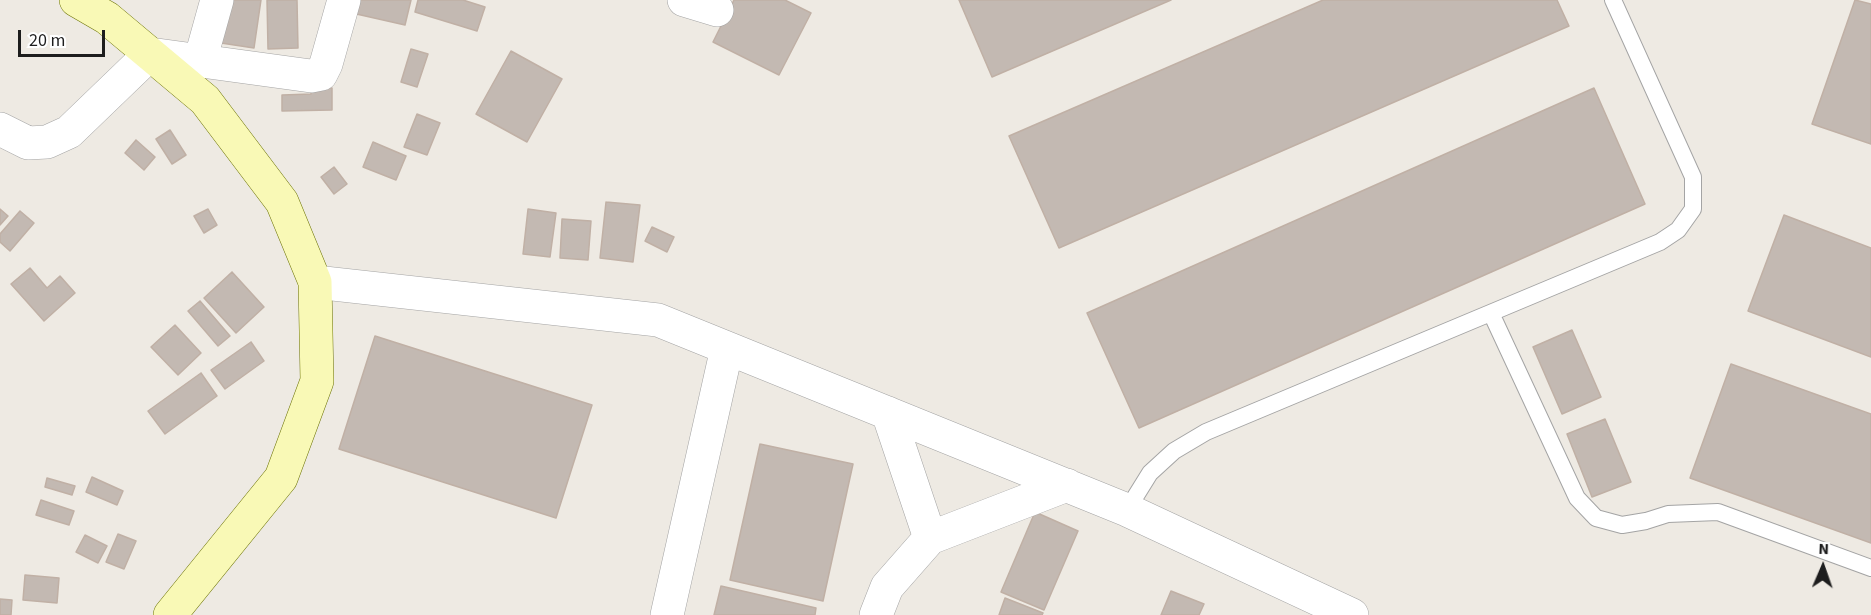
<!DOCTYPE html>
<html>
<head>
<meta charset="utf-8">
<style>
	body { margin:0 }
	#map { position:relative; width:1871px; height:615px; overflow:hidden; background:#eeeae3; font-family:"Source Sans 3",sans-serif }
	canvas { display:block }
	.north { position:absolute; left:1793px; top:537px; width:60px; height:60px; -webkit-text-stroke:4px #fff; paint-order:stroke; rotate:2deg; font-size:16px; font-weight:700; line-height:24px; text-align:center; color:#1d1d1d }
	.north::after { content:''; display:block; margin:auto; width:21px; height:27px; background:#1d1d1d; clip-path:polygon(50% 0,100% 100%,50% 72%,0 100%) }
	.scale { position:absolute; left:18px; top:30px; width:87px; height:27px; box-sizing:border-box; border:3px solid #1d1d1d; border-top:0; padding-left:8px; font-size:18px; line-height:21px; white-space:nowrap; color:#1d1d1d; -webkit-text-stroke:4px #fff; paint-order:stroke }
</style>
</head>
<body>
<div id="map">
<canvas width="1871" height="615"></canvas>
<div class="north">N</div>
<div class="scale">20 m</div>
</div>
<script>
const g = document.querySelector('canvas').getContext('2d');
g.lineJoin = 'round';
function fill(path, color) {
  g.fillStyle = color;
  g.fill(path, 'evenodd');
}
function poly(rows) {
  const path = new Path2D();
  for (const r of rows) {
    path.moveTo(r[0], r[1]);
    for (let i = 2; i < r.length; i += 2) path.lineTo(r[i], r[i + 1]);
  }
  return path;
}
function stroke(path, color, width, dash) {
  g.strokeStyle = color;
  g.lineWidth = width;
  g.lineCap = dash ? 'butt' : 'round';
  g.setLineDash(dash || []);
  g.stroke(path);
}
const building = poly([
	[228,0,261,0,254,48,221,43,228,0],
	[267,0,297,0,298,48,268,49,267,0],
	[355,0,411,0,405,25,352,13,355,0],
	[418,0,463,0,485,7,477,31,415,12,418,0],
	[734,0,785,0,811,13,779,75,713,42,734,0],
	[959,0,1171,0,992,77,959,0],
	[1323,0,1557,0,1569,26,1059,248,1009,136,1323,0],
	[1855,0,1871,4,1871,144,1812,124,1855,0],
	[411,49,428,54,417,87,401,82,411,49],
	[511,51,562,79,527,142,476,114,511,51],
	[311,88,332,88,332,110,282,111,282,95,311,94,311,88],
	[1594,88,1645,204,1139,428,1087,313,1594,88],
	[417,114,440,123,427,155,404,147,417,114],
	[170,130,186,155,172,164,156,139,170,130],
	[136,140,155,157,144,170,125,153,136,140],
	[373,142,406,156,396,180,363,167,373,142],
	[334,167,347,184,334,194,321,177,334,167],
	[606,202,640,205,633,262,600,258,606,202],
	[0,209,8,216,0,225,0,209],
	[208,209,217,225,204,233,194,216,208,209],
	[528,209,556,213,550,257,523,254,528,209],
	[20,211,34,223,10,251,0,242,0,234,20,211],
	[1784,215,1871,248,1871,357,1748,311,1784,215],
	[562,219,591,221,588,260,560,258,562,219],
	[652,227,674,237,667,252,645,241,652,227],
	[30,268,47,288,60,276,75,293,44,321,11,284,30,268],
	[232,272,264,307,236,333,204,298,232,272],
	[200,301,230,336,218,346,188,311,200,301],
	[175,325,201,353,178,375,151,347,175,325],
	[1572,330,1601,397,1562,414,1533,347,1572,330],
	[375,336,592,405,556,518,339,449,375,336],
	[251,342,264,361,225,389,211,370,251,342],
	[1731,364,1871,414,1871,543,1690,478,1731,364],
	[201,373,217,396,165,434,148,411,201,373],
	[1605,419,1631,482,1592,497,1567,434,1605,419],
	[760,444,853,464,823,601,730,580,760,444],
	[92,477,123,491,117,505,86,492,92,477],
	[47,478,75,486,72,495,45,487,47,478],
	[41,500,74,511,69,525,36,515,41,500],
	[1035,512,1078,531,1044,610,1001,592,1035,512],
	[118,534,136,541,124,569,106,562,118,534],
	[85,535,107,546,98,563,76,552,85,535],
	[25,575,59,578,57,603,23,600,25,575],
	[721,586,816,608,815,615,714,615,721,586],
	[1171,591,1204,604,1199,615,1161,615,1171,591],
	[1005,598,1043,613,1042,615,999,615,1005,598],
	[0,599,12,600,11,615,0,615,0,599]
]);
fill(building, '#c3b9b2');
stroke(building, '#c0b0a5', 1.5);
const lane = poly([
	[1491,313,1577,498,1596,518,1622,525,1646,521,1668,514,1718,512,1871,568],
	[1127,510,1150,473,1174,451,1206,432,1660,242,1678,230,1693,209,1693,177,1613,0]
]);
const street = poly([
	[684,0,717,10],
	[200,61,217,0],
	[0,129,28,143,47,142,69,132,150,54,311,76,321,74,326,64,344,0],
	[315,282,658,320,1127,510,1352,615],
	[888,413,930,538,1067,485],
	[667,615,727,348],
	[876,615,887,587,930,538]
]);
const secondary = poly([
	[76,0,107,18,205,100,282,202,315,282,317,381,281,478,170,615]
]);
stroke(lane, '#a4a4a4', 18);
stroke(street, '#a4a4a4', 34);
stroke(secondary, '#6c7305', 34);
stroke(lane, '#fff', 16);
stroke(street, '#fff', 33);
stroke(secondary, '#f9f9b6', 33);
</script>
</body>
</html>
